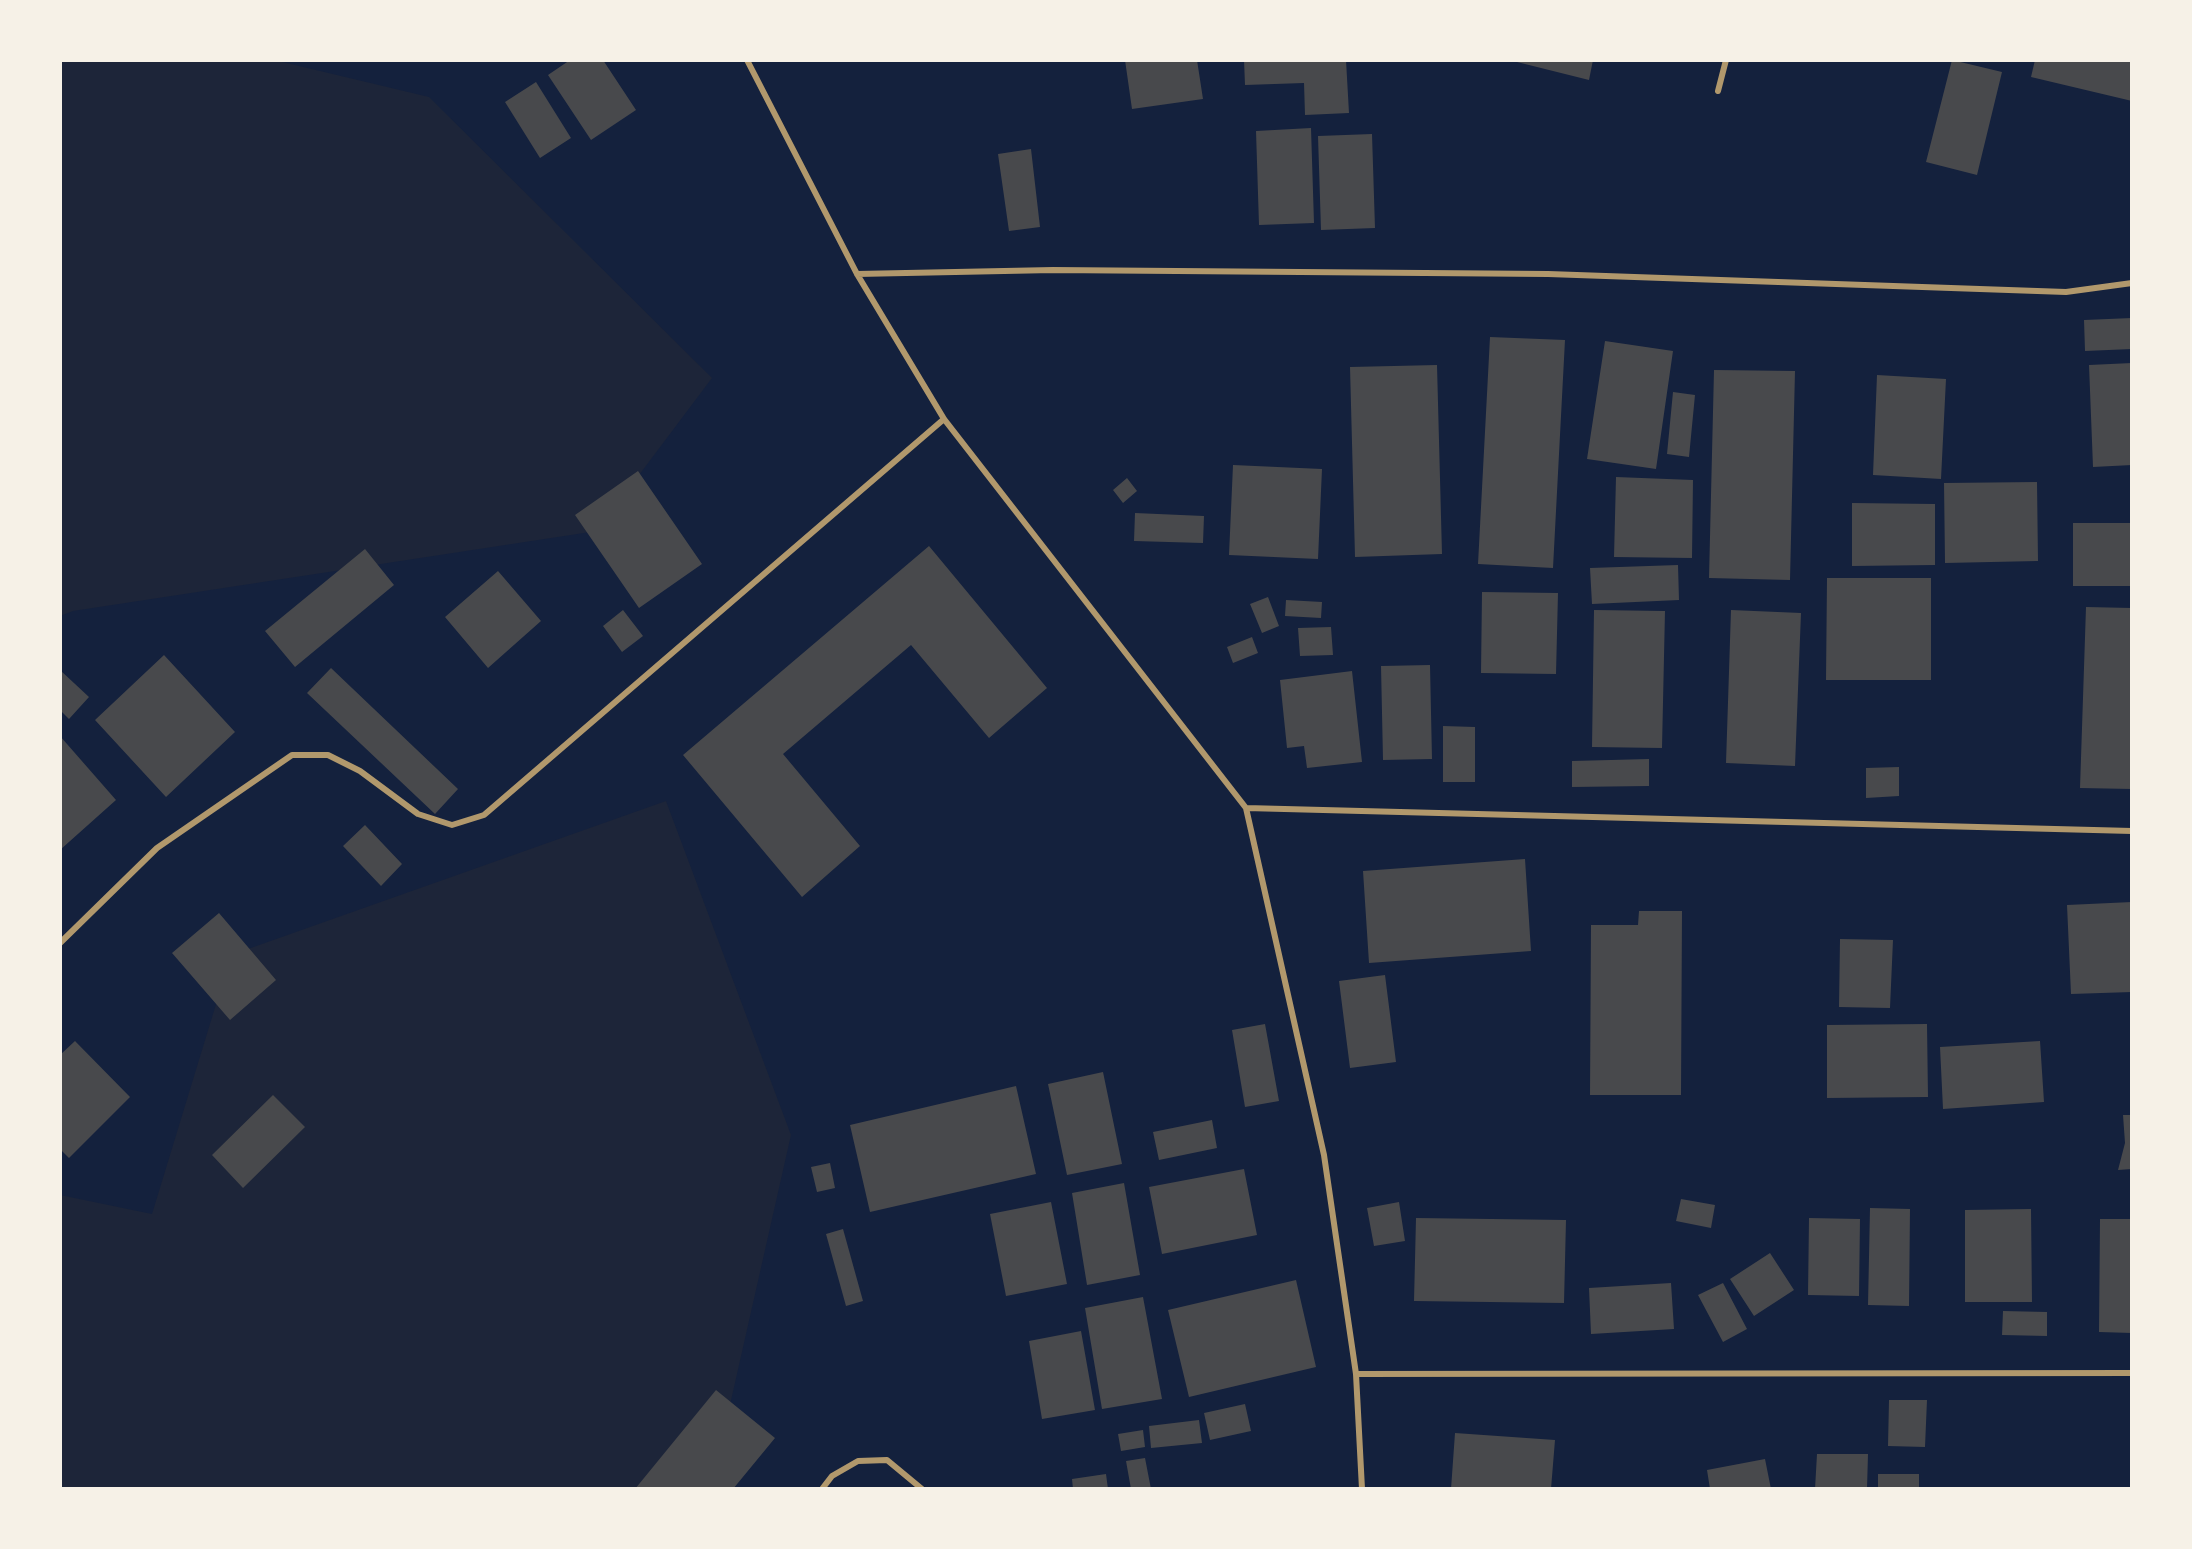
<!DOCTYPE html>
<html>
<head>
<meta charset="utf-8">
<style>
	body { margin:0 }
	#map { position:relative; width:2192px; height:1549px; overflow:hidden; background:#14213d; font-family:Figtree,sans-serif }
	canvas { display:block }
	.frame { position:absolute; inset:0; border:62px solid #f6f1e7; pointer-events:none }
</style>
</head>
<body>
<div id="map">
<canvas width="2192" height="1549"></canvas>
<div class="frame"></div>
</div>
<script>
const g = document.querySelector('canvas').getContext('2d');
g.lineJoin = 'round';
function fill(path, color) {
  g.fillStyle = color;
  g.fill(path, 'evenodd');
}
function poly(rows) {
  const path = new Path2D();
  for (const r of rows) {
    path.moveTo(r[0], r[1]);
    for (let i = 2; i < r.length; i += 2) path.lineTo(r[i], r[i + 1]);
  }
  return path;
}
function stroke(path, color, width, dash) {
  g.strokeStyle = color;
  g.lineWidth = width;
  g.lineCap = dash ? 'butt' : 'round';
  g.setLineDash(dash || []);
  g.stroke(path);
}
fill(poly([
	[60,60,274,60,429,97,712,378,597,531,73,611,60,616],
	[666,801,791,1135,711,1489,60,1489,60,1195,152,1214,231,955]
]), '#1d2539');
fill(poly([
	[570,60,603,60,636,110,591,140,548,75],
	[1125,60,1197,60,1203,99,1132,109],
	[1244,60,1346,60,1349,113,1305,115,1304,83,1245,85],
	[1509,60,1593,60,1589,80],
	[1952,60,2002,72,1977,175,1926,162],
	[2035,60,2132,60,2132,101,2031,77],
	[536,82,571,138,540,158,505,102],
	[1311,128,1314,223,1259,225,1256,131],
	[1372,134,1375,228,1321,230,1318,136],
	[1031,149,1040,227,1009,231,998,154],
	[2132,318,2132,349,2085,351,2084,320],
	[1490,337,1565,340,1553,568,1478,564],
	[1605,341,1673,351,1656,469,1587,459],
	[2132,363,2132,465,2093,467,2089,365],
	[1437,365,1442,554,1355,557,1350,367],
	[1714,370,1795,371,1790,580,1709,578],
	[1877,375,1946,379,1941,479,1873,475],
	[1673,392,1695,395,1689,457,1667,454],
	[1233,465,1322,469,1318,559,1229,555],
	[638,471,702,564,639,608,575,515],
	[1616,477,1693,480,1692,558,1614,557],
	[1127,478,1137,491,1123,503,1113,490],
	[2037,482,2038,561,1945,563,1944,483],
	[1852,503,1935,504,1935,565,1852,566],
	[1135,513,1204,516,1203,543,1134,541],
	[2073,523,2132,523,2132,586,2073,586],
	[929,546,1047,688,989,738,911,645,783,754,860,846,802,897,683,755],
	[365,549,394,585,295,667,265,631],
	[1678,565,1679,600,1592,604,1590,568],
	[498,571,541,621,488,668,445,617],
	[1827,578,1931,578,1931,680,1826,680],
	[1482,592,1558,593,1556,674,1481,673],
	[1268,597,1279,626,1262,633,1250,604],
	[1286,600,1322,602,1321,618,1285,616],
	[2086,607,2132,608,2132,789,2080,788],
	[623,610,643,636,622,652,603,626],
	[1594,610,1665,611,1662,748,1592,747],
	[1731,610,1801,613,1795,766,1726,763],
	[1331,627,1333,655,1300,656,1298,628],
	[1252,637,1258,653,1233,663,1227,647],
	[164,655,235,732,166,797,95,720],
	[1430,665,1432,759,1383,760,1381,666],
	[331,668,458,789,435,814,307,693],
	[60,670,89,697,69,719,60,710],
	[1352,671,1362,762,1307,768,1304,746,1287,748,1280,680],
	[1443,726,1475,727,1475,782,1443,782],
	[60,736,116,800,60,850],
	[1649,759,1649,786,1572,787,1572,761],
	[1899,767,1899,796,1866,798,1866,768],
	[365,825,402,864,381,886,343,846],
	[1525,859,1531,951,1369,963,1363,871],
	[2132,902,2132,992,2071,994,2067,905],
	[1639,911,1682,911,1681,1095,1590,1095,1591,925,1638,925],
	[219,913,276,980,230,1020,172,953],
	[1840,939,1893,940,1890,1008,1839,1007],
	[1385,975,1396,1062,1350,1068,1339,981],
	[1265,1024,1279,1101,1245,1107,1232,1030],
	[1927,1024,1928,1097,1827,1098,1827,1025],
	[75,1041,130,1097,69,1158,60,1149,60,1055],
	[2040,1041,2044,1102,1943,1109,1940,1047],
	[1103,1072,1122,1164,1067,1175,1048,1084],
	[1016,1086,1036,1174,870,1212,850,1125],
	[273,1095,305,1127,243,1188,212,1155],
	[2123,1115,2132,1115,2132,1169,2118,1170,2125,1143],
	[1212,1120,1217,1148,1159,1160,1153,1132],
	[830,1163,835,1188,817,1192,811,1167],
	[1244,1169,1257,1235,1162,1254,1149,1187],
	[1124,1183,1140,1275,1087,1285,1072,1193],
	[1681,1199,1715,1205,1711,1228,1676,1221],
	[1051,1202,1067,1284,1006,1296,990,1214],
	[1399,1202,1405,1241,1374,1246,1367,1208],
	[1870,1208,1910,1209,1909,1306,1868,1305],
	[2031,1209,2032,1302,1965,1302,1965,1210],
	[1416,1218,1566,1220,1564,1303,1414,1301],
	[1809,1218,1860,1219,1859,1296,1808,1295],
	[2100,1219,2132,1219,2132,1333,2099,1332],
	[843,1229,863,1301,846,1306,826,1234],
	[1770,1253,1794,1290,1754,1316,1730,1279],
	[1296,1280,1316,1367,1189,1397,1168,1310],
	[1671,1283,1674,1329,1591,1334,1589,1288],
	[1723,1283,1747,1329,1723,1342,1698,1295],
	[1143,1297,1162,1399,1102,1409,1085,1308],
	[2003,1311,2047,1312,2047,1336,2002,1335],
	[1081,1331,1095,1410,1042,1419,1029,1341],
	[716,1390,775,1438,733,1489,635,1489],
	[1889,1400,1927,1400,1925,1447,1888,1446],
	[1245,1404,1251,1431,1210,1440,1204,1413],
	[1199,1420,1202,1443,1151,1448,1149,1426],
	[1143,1430,1145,1447,1121,1451,1118,1434],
	[1455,1433,1555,1440,1551,1489,1451,1489],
	[1817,1454,1868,1454,1867,1489,1815,1489],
	[1145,1458,1151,1489,1131,1489,1126,1461],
	[1765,1459,1771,1489,1710,1489,1707,1470],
	[1106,1474,1108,1489,1073,1489,1072,1479],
	[1878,1474,1919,1474,1919,1489,1878,1489]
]), '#48494c');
stroke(poly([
	[747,60,857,274,944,419,1246,808,1324,1155,1356,1374,1362,1489],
	[1718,91,1726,60],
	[857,274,1053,270,1548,274,2066,292,2132,283],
	[1246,808,2132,831],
	[60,943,157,848,292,755,328,755,360,771,418,814,452,825,484,815,944,419],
	[1356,1374,2132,1373],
	[822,1489,832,1476,858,1461,887,1460,922,1489]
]), '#b1986c', 6);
</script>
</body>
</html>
